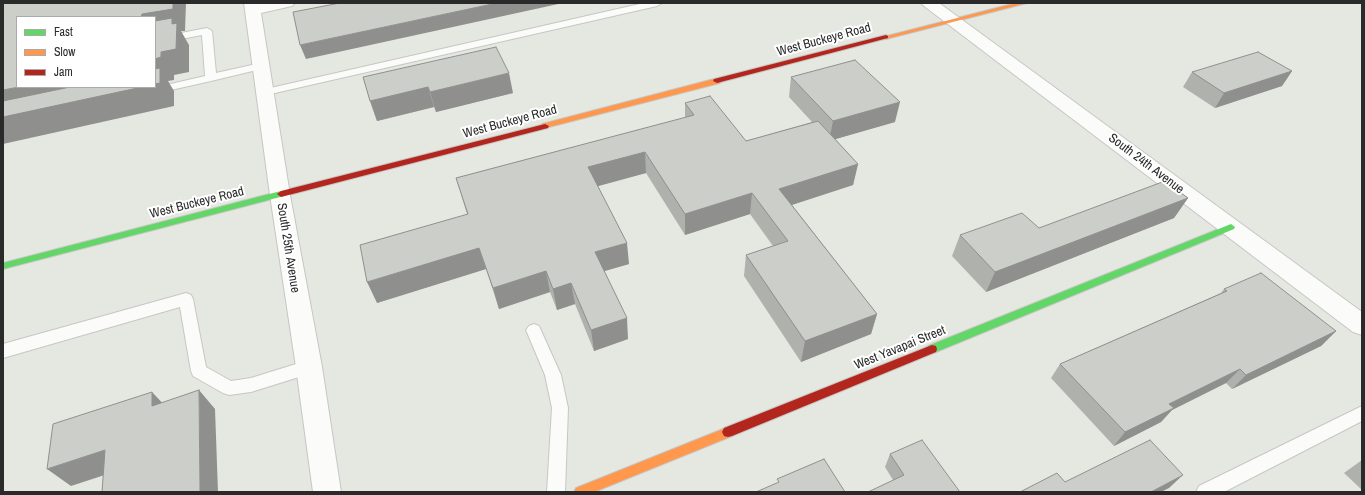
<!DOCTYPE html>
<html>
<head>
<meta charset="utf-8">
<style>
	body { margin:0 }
	#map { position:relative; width:1365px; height:495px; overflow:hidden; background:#e5e8e0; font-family:"Archivo Narrow",sans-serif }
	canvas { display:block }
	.frame { position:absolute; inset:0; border:4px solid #2a2a2a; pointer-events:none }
	.legend { position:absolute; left:16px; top:16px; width:140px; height:72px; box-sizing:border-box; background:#fff; border:1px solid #aaa; margin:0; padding:5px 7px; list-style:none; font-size:12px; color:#2a2a2a }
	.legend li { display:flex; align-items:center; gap:8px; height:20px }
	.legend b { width:20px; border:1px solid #aaa }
</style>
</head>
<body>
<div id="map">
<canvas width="1365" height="495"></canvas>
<div class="frame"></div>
<ul class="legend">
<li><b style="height:5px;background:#63d668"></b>Fast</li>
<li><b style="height:5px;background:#ff974d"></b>Slow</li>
<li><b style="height:5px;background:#b3261e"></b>Jam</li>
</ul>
</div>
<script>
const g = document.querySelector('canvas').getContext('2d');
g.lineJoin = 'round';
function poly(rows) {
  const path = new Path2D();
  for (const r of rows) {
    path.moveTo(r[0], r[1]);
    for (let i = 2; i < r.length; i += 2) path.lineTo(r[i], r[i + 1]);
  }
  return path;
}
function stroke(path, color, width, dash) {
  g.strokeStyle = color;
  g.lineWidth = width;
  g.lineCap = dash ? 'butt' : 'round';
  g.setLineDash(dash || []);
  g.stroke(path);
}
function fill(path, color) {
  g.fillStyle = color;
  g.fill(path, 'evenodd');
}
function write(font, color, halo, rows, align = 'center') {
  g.font = font + ' "Archivo Narrow",sans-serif';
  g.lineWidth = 4;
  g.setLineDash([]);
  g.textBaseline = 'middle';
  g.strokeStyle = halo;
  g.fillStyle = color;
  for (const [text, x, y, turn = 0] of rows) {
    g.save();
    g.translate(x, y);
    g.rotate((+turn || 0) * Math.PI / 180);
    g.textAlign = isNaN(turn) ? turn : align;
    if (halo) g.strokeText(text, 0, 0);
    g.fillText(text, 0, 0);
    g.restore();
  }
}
const lane = poly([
	[644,3,662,3,657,6,266,95,262,94,260,92,262,90,266,89,644,3],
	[207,28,212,31,216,73,261,63,266,66,265,68,211,81,153,94,149,93,147,91,149,89,205,76,202,35,155,44,155,38,207,28],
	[186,293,191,295,193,299,206,367,231,381,251,378,309,360,315,362,317,367,315,372,251,392,229,395,223,393,193,376,191,371,180,307,3,358,3,344,186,293],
	[534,324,539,326,561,375,568,408,565,492,547,492,552,408,545,375,526,330,529,326,534,324],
	[1362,406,1362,421,1224,492,1196,492,1199,486,1362,406]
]);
const street = poly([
	[244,3,295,3,292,6,261,13,290,195,322,367,341,492,313,492,296,367,270,195,244,3],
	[921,3,939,3,1362,312,1362,335,1353,332,924,6,921,3]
]);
const fast = poly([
	[281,191,284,192,285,194,284,196,3,269,3,263,281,191],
	[1231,224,1235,227,1234,229,936,352,932,353,928,352,927,349,928,346,1231,224]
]);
const slow = poly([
	[1016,3,1027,3,886,39,883,37,1016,3],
	[714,79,720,79,721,81,720,83,545,128,541,126,542,124,714,79],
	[728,427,732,428,734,432,732,436,594,492,574,492,576,488,728,427]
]);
const jam = poly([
	[886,35,888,36,888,38,717,83,713,81,714,79,886,35],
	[545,124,549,126,548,128,281,197,277,194,281,191,545,124],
	[932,345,936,346,937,349,936,352,732,436,728,437,724,436,722,432,724,428,932,345]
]);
stroke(lane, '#c7c6c5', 2);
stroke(street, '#c7c6c5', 2);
stroke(fast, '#c7c6c5', 2);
stroke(slow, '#c7c6c5', 2);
stroke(jam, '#c7c6c5', 2);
fill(lane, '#fbfcfa');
fill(street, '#fbfcfa');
fill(fast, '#63d668');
fill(slow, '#ff974d');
fill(jam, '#b3261e');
fill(poly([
	[1292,71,1282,86,1215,108,1183,87,1192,72],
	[363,77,513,93,436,112,434,107,377,121,370,101],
	[791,77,895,122,835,139,858,164,853,185,792,205,877,314,871,334,801,362,744,276,746,255,773,246,750,214,685,235,646,173,598,186,629,264,604,271,628,339,594,351,575,304,557,310,550,292,499,309,486,269,377,303,467,214,456,178,685,118,685,103,746,141,812,122,789,97],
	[1188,198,1174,218,986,292,952,256,960,235,1039,228],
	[1224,289,1336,331,1321,346,1232,389,1226,383,1172,410,1161,422,1114,446,1051,378,1060,364,1221,293],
	[890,454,960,492,893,480,885,467],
	[1362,460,1362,490,1344,473]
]), '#afb1ad');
fill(poly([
	[173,3,186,3,185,31,181,31,189,45,189,72,174,75,174,80,168,81,174,91,174,106,3,144,3,90,19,87,155,87,155,17,141,17,142,14],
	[497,3,563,3,306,59,300,45],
	[1292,71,1282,86,1215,108,1224,93],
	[509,73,513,93,436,112,430,92],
	[428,87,434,107,377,121,370,101],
	[900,102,895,122,829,141,833,121],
	[645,152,646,173,591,188,588,167],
	[858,164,853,185,776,210,779,189],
	[752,193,750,214,685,235,685,214],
	[1188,198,1174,218,986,292,995,272],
	[627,243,629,264,598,273,595,252],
	[479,248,486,269,377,303,367,282],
	[546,271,550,292,499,309,493,288],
	[571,283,575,304,557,310,553,289],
	[877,314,871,334,801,362,805,341],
	[627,318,628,339,594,351,591,330],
	[1336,331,1321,346,1232,389,1246,375],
	[1240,369,1226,383,1172,410,1161,422,1114,446,1125,432,1169,404],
	[199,390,215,409,218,492,200,492],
	[152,392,170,411,152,406],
	[105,450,126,468,71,486,47,469],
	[1183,475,1169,488,1161,492,1151,492]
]), '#8f908d');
const building = poly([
	[3,3,173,3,173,9,142,14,141,17,17,17,17,87,19,87,3,90,3,3],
	[340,3,497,3,300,45,293,12,340,3],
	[172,18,172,24,177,23,176,49,161,52,161,57,155,59,155,21,172,18],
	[496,47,509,73,430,92,428,87,370,101,363,77,496,47],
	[1258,52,1292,71,1224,93,1192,72,1258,52],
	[855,60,900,102,833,121,791,77,855,60],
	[160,68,160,83,155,84,155,69,160,68],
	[70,87,142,87,3,117,3,101,70,87],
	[710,96,746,141,818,121,858,164,779,189,877,314,805,341,746,255,788,241,752,193,685,214,645,152,588,167,627,243,595,252,627,318,591,330,571,283,553,289,546,271,493,288,479,248,367,282,360,245,468,214,456,178,694,115,685,103,710,96],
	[1165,181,1188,198,995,272,960,235,1022,213,1039,228,1165,181],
	[1261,273,1336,331,1246,375,1240,369,1169,404,1174,408,1125,432,1060,364,1227,291,1224,289,1261,273],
	[199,390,200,492,102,492,105,450,47,469,53,424,152,392,152,406,199,390],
	[922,440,960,492,868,492,904,475,890,454,922,440],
	[1150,440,1183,475,1151,492,1020,492,1057,473,1065,482,1150,440],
	[824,459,845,492,756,492,779,482,777,479,824,459]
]);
fill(building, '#cccec9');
stroke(building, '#8f908d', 1);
write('13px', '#2a2a2a', '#fff', [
	["West Buckeye Road",824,40,-15],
	["West Buckeye Road",510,122,-15],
	["South 24th Avenue",1146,164,37],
	["West Buckeye Road",197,203,-14],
	["South 25th Avenue",288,248,81],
	["West Yavapai Street",900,348,-22]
]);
</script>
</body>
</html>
